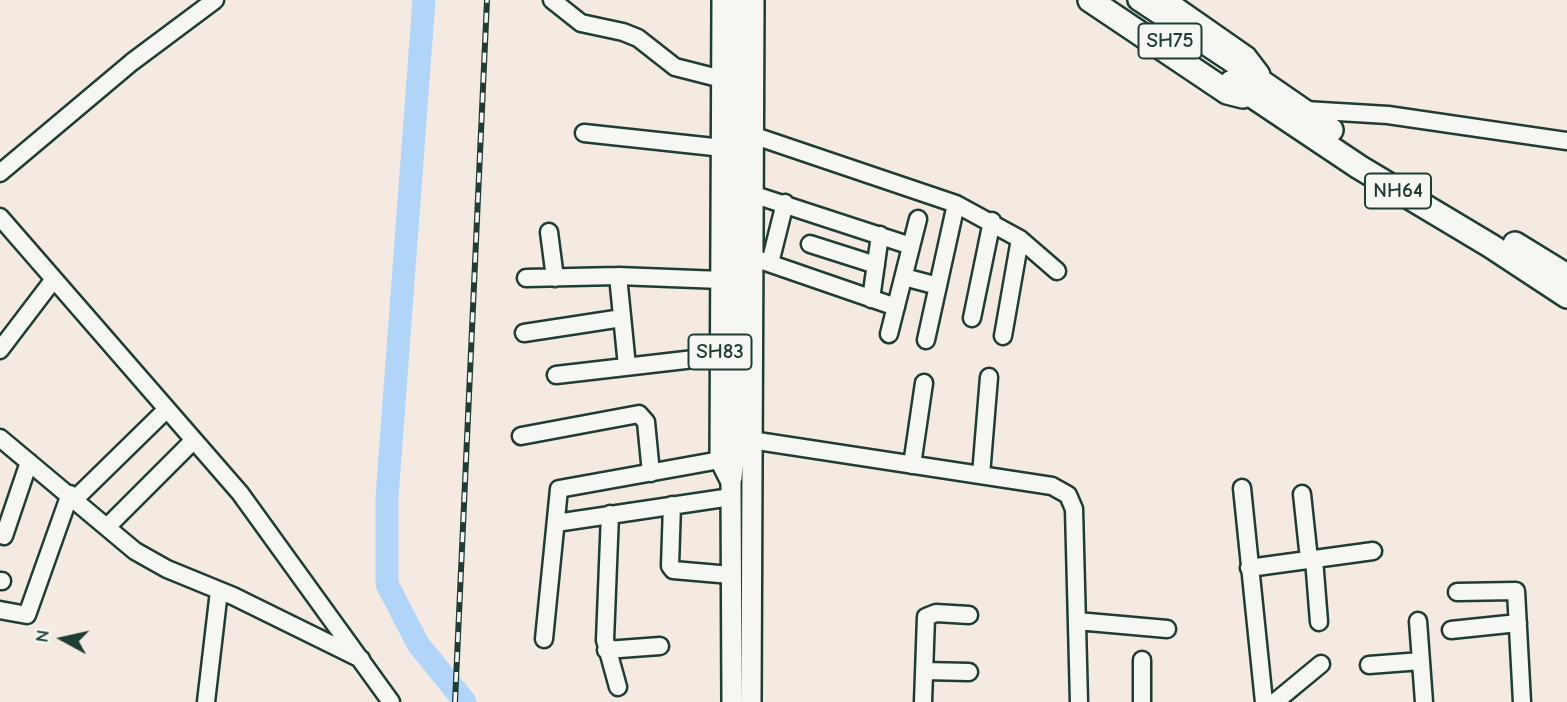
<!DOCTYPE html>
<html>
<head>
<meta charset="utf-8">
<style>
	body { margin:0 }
	#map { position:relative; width:1567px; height:702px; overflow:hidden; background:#f4eae1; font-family:"Comic Neue",sans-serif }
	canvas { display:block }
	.north { position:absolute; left:28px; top:604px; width:70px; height:70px; -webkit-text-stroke:5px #f6f6f2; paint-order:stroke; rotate:278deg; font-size:19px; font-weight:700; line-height:28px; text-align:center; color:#1f3d34 }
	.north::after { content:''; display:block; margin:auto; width:24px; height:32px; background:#1f3d34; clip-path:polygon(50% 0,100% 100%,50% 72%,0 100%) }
</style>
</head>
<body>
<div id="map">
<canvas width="1567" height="702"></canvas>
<div class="north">N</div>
</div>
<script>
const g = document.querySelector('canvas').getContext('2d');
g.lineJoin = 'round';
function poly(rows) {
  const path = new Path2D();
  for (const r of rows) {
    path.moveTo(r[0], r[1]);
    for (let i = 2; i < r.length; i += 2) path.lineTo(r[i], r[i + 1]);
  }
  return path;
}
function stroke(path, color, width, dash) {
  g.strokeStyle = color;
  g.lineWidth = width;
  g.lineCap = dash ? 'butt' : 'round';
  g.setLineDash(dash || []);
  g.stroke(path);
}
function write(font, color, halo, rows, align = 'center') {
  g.font = font + ' "Comic Neue",sans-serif';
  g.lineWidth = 5;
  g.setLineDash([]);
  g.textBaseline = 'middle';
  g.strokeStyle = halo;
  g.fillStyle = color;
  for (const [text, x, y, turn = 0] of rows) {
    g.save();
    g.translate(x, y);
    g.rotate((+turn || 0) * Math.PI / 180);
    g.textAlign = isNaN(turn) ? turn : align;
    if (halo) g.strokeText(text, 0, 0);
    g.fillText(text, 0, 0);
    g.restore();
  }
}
stroke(poly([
	[424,0,387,497,387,584,418,644,465,702]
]), '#b0d5f9', 23);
const minor = poly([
	[552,0,581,23,623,32,638,38,675,67,722,79],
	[1305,110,1388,115,1567,141],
	[584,133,723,148],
	[755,136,956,204,1020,239,1057,271],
	[0,173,132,62,215,0],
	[755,195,911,246],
	[0,217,240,493,391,702],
	[549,232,555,278],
	[810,244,876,265],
	[754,258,896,307],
	[770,263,785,203],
	[618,276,627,366],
	[904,277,938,286],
	[526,278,618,276,721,280],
	[871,299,880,235],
	[972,318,992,221],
	[524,333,622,318],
	[889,334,918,219],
	[1003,336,1020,239],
	[926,340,956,204],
	[0,350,54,279],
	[556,375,720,356],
	[521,436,639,414,646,422,651,473],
	[0,438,135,551,167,569,233,596,361,659],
	[751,440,1052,486,1068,495,1074,509,1079,702],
	[912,465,924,383],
	[981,475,989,377],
	[1242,488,1264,702],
	[1302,494,1309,559],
	[75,499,167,409],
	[672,505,670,566,673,570,731,575],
	[610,514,605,640,618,687],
	[556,523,731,497],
	[107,527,194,440],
	[4,536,29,462],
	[1314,559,1319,622],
	[1249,568,1373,551],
	[0,581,2,581],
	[1457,592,1516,591,1522,702],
	[0,610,27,615,70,494],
	[1077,621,1167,629],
	[1418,621,1424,702],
	[1451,630,1518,623],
	[544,639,559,489,720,460],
	[606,650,660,646],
	[1369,665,1421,661],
	[924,671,969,672],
	[206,702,219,591],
	[923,702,926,617,936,613,969,615],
	[1142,702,1142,660],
	[1275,702,1321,664]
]);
const major = poly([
	[722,0,720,460,731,482,732,702],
	[1138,0,1236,65],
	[732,478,739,392,736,4],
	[751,702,754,0]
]);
const highway = poly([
	[1090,0,1227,92,1243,96],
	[1162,0,1245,58,1258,75],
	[1241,68,1331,130],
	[1232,82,1359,167,1491,246,1567,296],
	[1515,244,1567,276]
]);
stroke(minor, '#1f3d34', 21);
stroke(major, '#1f3d34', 24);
stroke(highway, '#1f3d34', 28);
stroke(minor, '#f6f6f2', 16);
stroke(major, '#f6f6f2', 19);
stroke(highway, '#f6f6f2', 23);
const rail = poly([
	[455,702,487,0]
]);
stroke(rail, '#1f3d34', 6);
stroke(rail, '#f6f6f2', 3.5, [10]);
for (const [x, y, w] of [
	[1170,41,63],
	[1398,191,66],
	[720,352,63]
]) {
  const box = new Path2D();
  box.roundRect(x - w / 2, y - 17.5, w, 35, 5);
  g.fillStyle = '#f6f6f2';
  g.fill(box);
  stroke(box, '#1f3d34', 2);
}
write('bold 21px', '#1f3d34', null, [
	["SH75",1170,41],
	["NH64",1398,191],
	["SH83",720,352]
]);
</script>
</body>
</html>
